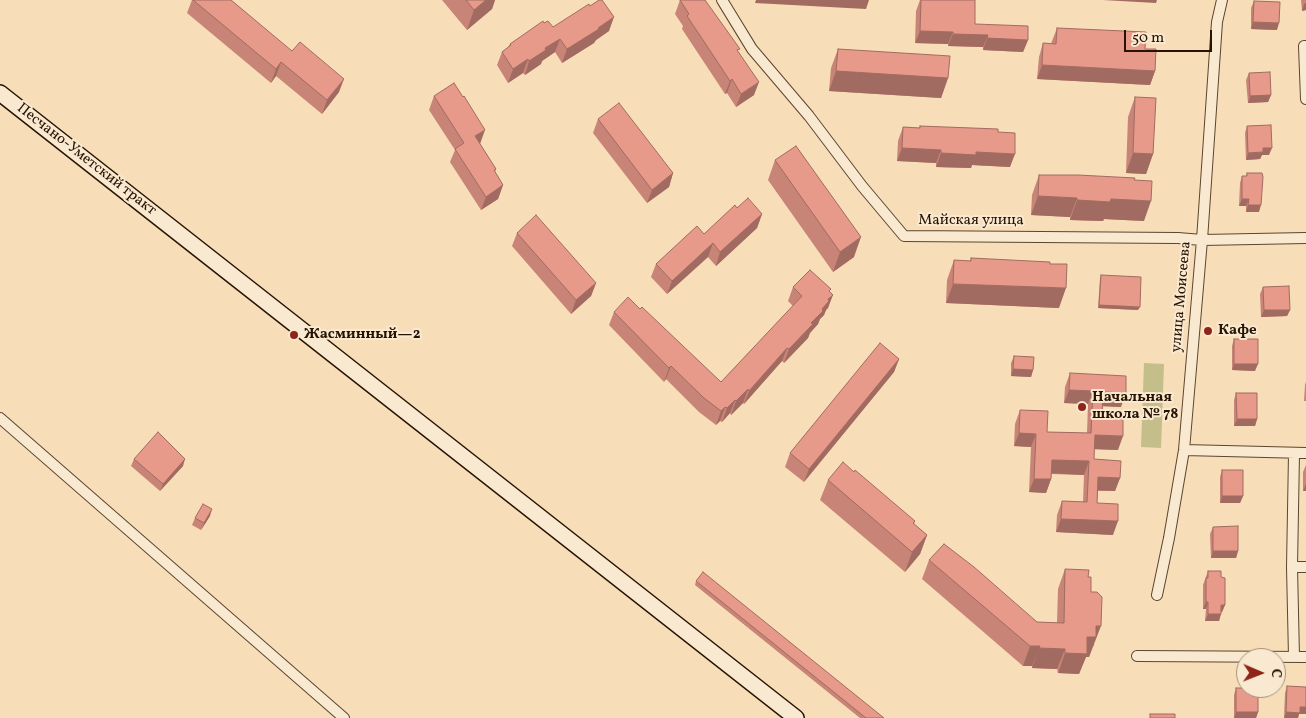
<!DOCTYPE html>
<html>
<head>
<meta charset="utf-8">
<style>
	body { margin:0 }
	#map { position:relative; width:1306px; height:718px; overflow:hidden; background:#f7ddb8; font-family:Vollkorn,serif }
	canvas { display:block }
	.north { position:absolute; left:1236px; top:648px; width:50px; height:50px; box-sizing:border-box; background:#fae9d1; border:1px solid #a6937d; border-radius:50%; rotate:91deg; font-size:14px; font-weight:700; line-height:20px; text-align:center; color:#271300 }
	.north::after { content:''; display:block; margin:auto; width:18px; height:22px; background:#8f2418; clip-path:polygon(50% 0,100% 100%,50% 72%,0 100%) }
	.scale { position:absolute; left:1124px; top:30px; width:88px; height:22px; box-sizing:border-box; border:2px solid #271300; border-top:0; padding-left:6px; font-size:15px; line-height:18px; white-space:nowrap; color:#271300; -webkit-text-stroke:4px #fae9d1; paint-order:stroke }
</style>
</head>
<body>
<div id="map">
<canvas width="1306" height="718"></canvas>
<div class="north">С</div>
<div class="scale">50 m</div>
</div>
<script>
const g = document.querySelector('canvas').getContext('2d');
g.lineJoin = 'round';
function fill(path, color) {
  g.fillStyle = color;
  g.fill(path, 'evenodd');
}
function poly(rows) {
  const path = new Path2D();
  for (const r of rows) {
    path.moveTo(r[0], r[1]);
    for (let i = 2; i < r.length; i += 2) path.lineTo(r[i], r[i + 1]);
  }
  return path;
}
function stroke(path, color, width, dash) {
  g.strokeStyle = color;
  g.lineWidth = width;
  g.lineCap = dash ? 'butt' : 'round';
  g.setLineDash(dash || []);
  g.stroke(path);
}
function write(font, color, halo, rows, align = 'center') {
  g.font = font + ' Vollkorn,serif';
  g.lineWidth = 4;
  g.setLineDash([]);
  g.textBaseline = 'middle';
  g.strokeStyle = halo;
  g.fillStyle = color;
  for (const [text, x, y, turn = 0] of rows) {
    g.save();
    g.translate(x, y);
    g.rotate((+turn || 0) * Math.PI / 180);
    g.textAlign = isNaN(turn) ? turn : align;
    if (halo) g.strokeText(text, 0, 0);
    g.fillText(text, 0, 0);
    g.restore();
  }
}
fill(poly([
	[1144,363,1164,364,1161,448,1141,447]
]), '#c4bf8a');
const street = poly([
	[722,0,752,49,809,116,862,186,904,236,1178,238,1202,240,1306,238],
	[1306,46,1304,46,1306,99],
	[0,418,344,718],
	[1184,450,1306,453],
	[1294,454,1292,567,1294,657],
	[1292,567,1306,567],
	[1157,595,1169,538,1184,450,1202,240,1217,22,1222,0],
	[1137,656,1306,657]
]);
const secondary = poly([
	[0,93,796,718]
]);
stroke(street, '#5b462e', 12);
stroke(secondary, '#271300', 18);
stroke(street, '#fae9d1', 10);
stroke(secondary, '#fae9d1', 15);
fill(poly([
	[192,0,231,0,339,92,322,114,276,76,271,83,187,13],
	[442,0,495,0,492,9,467,30],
	[680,0,738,52,754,95,736,107,727,93,725,94,682,29,683,26,675,14],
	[920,0,975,24,1028,40,1023,52,983,50,983,47,948,46,948,44,915,43,916,11],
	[1301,0,1306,0,1306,10,1302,11],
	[1254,1,1277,30,1251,29,1251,8],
	[544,23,553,27,609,31,596,40,594,43,562,63,555,52,542,61,541,64,525,75,523,73,508,83,497,65,502,52,508,47,510,44],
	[1057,28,1155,71,1150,85,1037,79,1039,57,1043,43,1051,44,1052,41],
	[838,49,948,78,941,98,829,91,831,68],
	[1249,73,1271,95,1268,102,1248,103,1246,80],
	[434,96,463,97,480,144,496,169,495,172,503,185,498,199,481,210,450,162,455,150,429,110],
	[1135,97,1153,154,1146,174,1126,173,1128,117],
	[598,119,673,173,669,187,647,203,593,133],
	[920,126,998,132,1010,167,972,165,971,168,936,167,936,163,897,161,898,141,903,127,919,128],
	[1247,126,1269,155,1262,155,1260,159,1246,160,1245,133],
	[775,160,854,257,833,272,768,180],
	[1247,173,1259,212,1246,212,1246,206,1239,206,1240,183,1242,176,1246,176],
	[1039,175,1134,180,1144,221,1104,219,1103,221,1070,220,1070,217,1031,215,1032,195],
	[737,208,762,214,757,228,716,266,708,257,667,294,651,277,656,264,704,234],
	[517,233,596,283,591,296,571,314,512,246],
	[971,258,1050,264,1059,308,946,303,947,280,954,260,970,261],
	[1101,275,1138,310,1098,308,1100,278],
	[793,287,830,292,828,308,826,310,824,315,820,319,818,324,810,333,808,338,784,363,782,361,744,404,743,403,731,415,730,413,722,422,720,421,716,425,699,412,666,379,664,382,609,325,614,312,640,309,721,382,793,306,788,301],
	[1263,287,1290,310,1287,316,1261,317,1260,294],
	[1234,339,1255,371,1232,370,1232,346],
	[1014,356,1033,370,1031,377,1011,376,1011,363],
	[899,359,894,372,804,482,785,467,790,453],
	[1070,373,1121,407,1103,406,1102,418,1118,450,1094,449,1094,459,1120,478,1115,491,1098,491,1097,503,1113,535,1056,532,1057,515,1062,501,1083,502,1084,475,1051,474,1051,479,1046,493,1029,492,1031,447,1014,446,1015,424,1020,410,1047,432,1087,433,1088,404,1064,403,1065,387],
	[1306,382,1306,401,1304,401,1305,385],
	[1236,393,1257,419,1255,426,1234,426,1234,400],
	[134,459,183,466,160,491,131,466],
	[1306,465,1306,491,1303,491,1303,472],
	[1222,470,1243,496,1240,503,1220,503,1220,477],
	[828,480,915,521,914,524,927,535,920,554,905,572,820,500],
	[210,516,201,530,192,525,195,518],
	[1213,527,1238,551,1236,558,1211,558,1210,534],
	[929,560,1037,622,1057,623,1058,589,1065,569,1088,577,1091,592,1094,646,1093,646,1089,657,1086,657,1079,674,1058,673,1057,669,1032,668,1032,666,1023,666,922,579],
	[1208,571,1221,577,1225,605,1222,612,1221,612,1219,621,1205,621,1206,609,1203,609,1203,585],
	[696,581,884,718,860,718,695,585],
	[1287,686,1299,714,1298,718,1284,718,1285,693],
	[1236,688,1258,712,1256,718,1234,718,1234,695]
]), '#c78477');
fill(poly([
	[486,0,495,0,492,9,467,30,474,10],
	[756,0,869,0,866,9,755,3],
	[1103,0,1157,0,1156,3],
	[1306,3,1306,10,1302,11,1304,4],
	[614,17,609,31,596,40,594,43,562,63,567,49],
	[1253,22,1279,23,1277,30,1251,29],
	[920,31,953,32,948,44,915,43],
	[953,34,988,35,983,47,948,46],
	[987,38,1028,40,1023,52,983,50],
	[560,39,555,52,542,61,541,64,525,75,529,61,545,48],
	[528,59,523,73,508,83,513,69],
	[281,62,276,76,271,83,276,69],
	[1042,65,1155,71,1150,85,1037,79],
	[836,71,948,78,941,98,829,91],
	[344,79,339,92,322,114,327,100],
	[732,79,727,93,725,94,730,81],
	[759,82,754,95,736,107,741,94],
	[1271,95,1268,102,1248,103,1250,96],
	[485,130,480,144,475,136],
	[902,148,941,150,936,163,897,161],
	[1263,148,1272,148,1269,155,1262,155,1260,159,1246,160,1248,153],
	[976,152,1015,154,1010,167,972,165,971,168,936,167,941,153],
	[1133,153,1153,154,1146,174,1126,173],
	[673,173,669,187,647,203,652,190],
	[503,185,498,199,481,210,486,197],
	[1038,196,1077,198,1070,217,1031,215],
	[1111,199,1151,201,1144,221,1104,219,1103,221,1070,220,1077,200],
	[1242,199,1249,199,1246,206,1239,206],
	[1248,205,1261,205,1259,212,1246,212],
	[762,214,757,228,716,266,720,252],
	[861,237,854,257,833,272,840,252],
	[713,243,708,257,667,294,672,281],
	[596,283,591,296,571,314,576,300],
	[953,284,1066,288,1059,308,946,303],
	[833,295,828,308,826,310,824,315,820,319,818,324,810,333,808,338,784,363,789,349,811,323,828,299],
	[1099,305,1140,307,1138,310,1098,308],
	[1264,310,1290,310,1287,316,1261,317],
	[787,348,782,361,744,404,749,391],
	[899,359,894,372,804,482,809,469],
	[1234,364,1258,364,1255,371,1232,370],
	[671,366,666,379,664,382,669,368],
	[1013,369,1033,370,1031,377,1011,376],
	[748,389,743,403,731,415,736,401],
	[1069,390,1093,391,1088,404,1064,403],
	[1103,392,1126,393,1121,407,1098,406],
	[735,400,730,413,722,422,727,408],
	[725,407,720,421,716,425,721,411],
	[1237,419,1257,419,1255,426,1234,426],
	[1019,433,1036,434,1031,447,1014,446],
	[1095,435,1123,436,1118,450,1090,449],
	[185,459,183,466,160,491,163,484],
	[1052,460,1089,461,1084,475,1047,473],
	[1098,477,1120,478,1115,491,1093,490],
	[1034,479,1051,479,1046,493,1029,492],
	[1306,484,1306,491,1303,491],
	[1222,496,1243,496,1240,503,1220,503],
	[212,509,210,516,201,530,204,523],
	[1061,519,1118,521,1113,535,1056,532],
	[927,535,920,554,905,572,912,552],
	[1213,551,1238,551,1236,558,1211,558],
	[1206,602,1208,602,1206,609,1203,609],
	[1221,605,1225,605,1222,612,1219,612],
	[1208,614,1221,614,1219,621,1205,621],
	[1096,626,1101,626,1089,657,1086,657,1079,674,1058,673,1065,653,1087,637],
	[1030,646,1040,646,1032,666,1023,666],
	[1039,648,1065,649,1057,669,1032,668],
	[1300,707,1306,707,1306,714,1299,714,1298,718,1284,718,1286,712],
	[1236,712,1258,712,1256,718,1234,718]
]), '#a26b61');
const building = poly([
	[193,0,231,0,292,51,300,42,344,79,327,100,281,62,276,69,193,0],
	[466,0,486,0,474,10,466,0],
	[599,0,602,0,614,17,598,28,599,29,567,49,560,39,545,48,546,50,529,61,528,59,513,69,502,52,511,45,510,44,543,21,544,23,548,21,553,27,589,4,590,6,599,0],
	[680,0,705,0,740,49,737,50,759,82,741,94,732,79,730,81,703,40,687,16,689,14,680,0],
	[921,0,975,0,975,24,1028,26,1028,40,987,38,988,35,953,34,953,32,920,31,921,0],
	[1254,1,1280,2,1279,23,1253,22,1254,1],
	[1057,28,1146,32,1145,49,1156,49,1155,71,1042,65,1043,43,1056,44,1057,28],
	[838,49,950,56,948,78,836,71,838,49],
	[1270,72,1271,95,1250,96,1249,73,1270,72],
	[454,83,463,97,464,96,485,130,475,136,496,169,494,170,503,185,486,197,455,149,464,143,434,96,454,83],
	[1135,97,1156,98,1153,154,1133,153,1135,97],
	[619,103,673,173,652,190,598,119,619,103],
	[1271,125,1272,148,1263,148,1263,152,1248,153,1247,126,1271,125],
	[920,126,998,129,998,132,1015,133,1015,154,976,152,976,155,941,153,941,150,902,148,903,127,920,128,920,126],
	[796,146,861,237,840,252,775,160,796,146],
	[1247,173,1262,173,1263,177,1261,205,1248,205,1249,199,1242,199,1242,176,1247,176,1247,173],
	[1039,175,1078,175,1135,178,1134,180,1152,181,1151,201,1111,199,1110,202,1077,200,1077,198,1038,196,1039,175],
	[748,198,762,214,720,252,713,243,672,281,656,264,697,226,704,234,735,205,737,208,748,198],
	[536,215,596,283,576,300,517,233,536,215],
	[971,258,1050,262,1050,264,1067,264,1066,288,953,284,954,260,971,261,971,258],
	[810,270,831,289,829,291,833,295,828,299,829,301,822,309,823,311,811,323,813,324,789,349,787,348,749,391,748,389,736,401,735,400,727,408,725,407,721,411,704,398,671,366,669,368,614,312,628,297,640,309,642,307,721,382,802,296,793,287,810,270],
	[1101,275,1141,277,1140,307,1099,305,1101,275],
	[1289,286,1290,310,1264,310,1263,287,1289,286],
	[1234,339,1258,339,1258,364,1234,364,1234,339],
	[880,343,899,359,809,469,790,453,880,343],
	[1014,356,1034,357,1033,370,1013,369,1014,356],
	[1070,373,1126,376,1126,393,1103,392,1102,418,1123,419,1123,436,1095,435,1094,459,1121,461,1120,478,1098,477,1097,503,1118,504,1118,521,1061,519,1062,501,1087,502,1089,461,1052,460,1051,479,1034,479,1036,434,1019,433,1020,410,1048,411,1047,432,1091,433,1093,391,1069,390,1070,373],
	[1236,393,1257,393,1257,419,1237,419,1236,393],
	[158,432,185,459,163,484,134,459,158,432],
	[843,462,854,472,855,470,915,521,913,523,927,535,912,552,828,480,843,462],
	[1222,470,1243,470,1243,496,1222,496,1222,470],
	[203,504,212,509,204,523,195,518,203,504],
	[1238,526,1238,551,1213,551,1213,527,1238,526],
	[944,544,974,567,1037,622,1064,623,1065,569,1089,570,1088,577,1091,577,1091,592,1097,592,1102,597,1101,626,1096,626,1096,637,1087,637,1087,654,1065,653,1065,649,1039,648,1040,646,1030,646,929,560,944,544],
	[1208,571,1221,571,1221,577,1225,578,1225,605,1221,605,1221,614,1208,614,1208,602,1206,602,1206,578,1208,578,1208,571],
	[703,572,884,718,866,718,696,581,703,572],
	[1287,686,1306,687,1306,707,1300,707,1300,713,1286,712,1287,686],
	[1236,688,1258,688,1258,712,1236,712,1236,688],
	[1150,714,1175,714,1175,718,1150,718,1150,714]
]);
fill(building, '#e7998a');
stroke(building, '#a26b61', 1);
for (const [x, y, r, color] of [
	[1208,331,5,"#8f2418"],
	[294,335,5,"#8f2418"],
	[1082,407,5,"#8f2418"]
]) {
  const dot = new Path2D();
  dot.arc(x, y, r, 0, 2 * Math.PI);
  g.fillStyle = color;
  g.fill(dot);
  stroke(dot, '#fae9d1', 2);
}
write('15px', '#271300', '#fae9d1', [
	["Песчано-Уметский тракт",86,160,38],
	["Майская улица",971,221],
	["улица Моисеева",1182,297,-85]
]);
write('bold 15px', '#271300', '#fae9d1', [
	["Кафе",1218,331],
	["Жасминный—2",304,335],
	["Начальная",1092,398],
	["школа № 78",1092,415]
], 'left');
</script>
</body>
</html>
